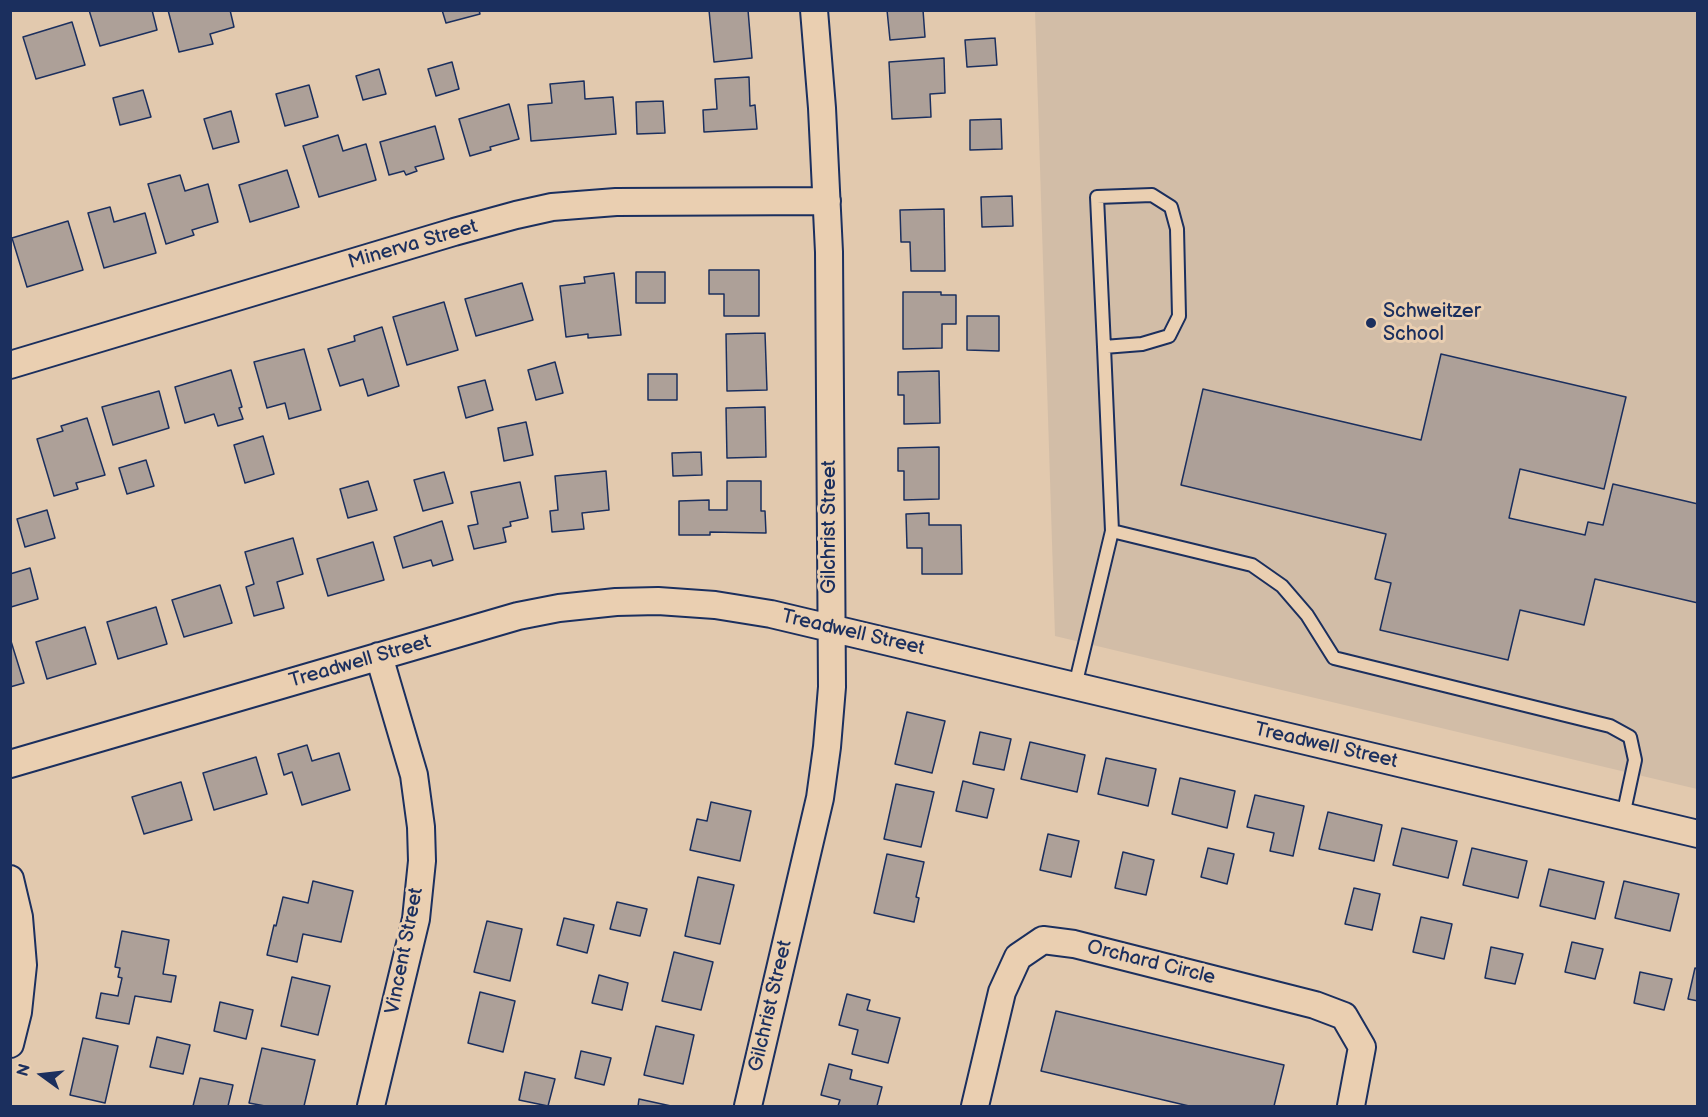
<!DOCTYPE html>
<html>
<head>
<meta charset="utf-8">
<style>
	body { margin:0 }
	#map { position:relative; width:1708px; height:1117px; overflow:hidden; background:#e2c9ae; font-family:"Balsamiq Sans",sans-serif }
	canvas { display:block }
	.frame { position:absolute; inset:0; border:12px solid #1b2f5e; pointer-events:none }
	.north { position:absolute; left:12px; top:1045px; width:60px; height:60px; -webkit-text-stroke:4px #eacfb1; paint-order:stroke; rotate:285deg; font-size:16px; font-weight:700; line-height:24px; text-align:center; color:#1b2f5e }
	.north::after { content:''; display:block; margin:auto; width:21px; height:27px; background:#1b2f5e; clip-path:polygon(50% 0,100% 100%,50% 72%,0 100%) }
</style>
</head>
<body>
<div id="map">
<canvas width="1708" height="1117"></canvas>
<div class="frame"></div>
<div class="north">N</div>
</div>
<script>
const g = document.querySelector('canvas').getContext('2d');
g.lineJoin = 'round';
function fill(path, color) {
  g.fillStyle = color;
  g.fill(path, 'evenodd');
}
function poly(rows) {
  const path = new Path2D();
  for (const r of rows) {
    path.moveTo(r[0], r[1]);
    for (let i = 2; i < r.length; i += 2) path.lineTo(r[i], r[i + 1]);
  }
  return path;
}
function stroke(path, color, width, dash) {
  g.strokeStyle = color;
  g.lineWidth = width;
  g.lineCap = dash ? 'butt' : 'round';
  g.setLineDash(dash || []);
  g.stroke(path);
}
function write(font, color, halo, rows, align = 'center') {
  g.font = font + ' "Balsamiq Sans",sans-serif';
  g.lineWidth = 6;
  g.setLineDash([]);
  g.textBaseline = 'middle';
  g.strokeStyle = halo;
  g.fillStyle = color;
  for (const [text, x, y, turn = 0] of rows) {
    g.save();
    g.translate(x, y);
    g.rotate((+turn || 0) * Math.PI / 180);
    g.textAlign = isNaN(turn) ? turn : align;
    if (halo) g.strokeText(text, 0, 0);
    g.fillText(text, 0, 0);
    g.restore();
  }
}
fill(poly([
	[1035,11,1697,11,1697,789,1055,636]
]), '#d2bda7');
const building = poly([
	[89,10,152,10,157,30,100,46,89,10],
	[168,10,230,10,234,27,210,34,213,44,179,52,168,10],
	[442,10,479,10,480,14,446,23,442,10],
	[709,10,748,10,752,58,714,62,709,10],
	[887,10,923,10,925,37,890,40,887,10],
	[72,22,85,65,36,79,23,37,72,22],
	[995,38,997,65,967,67,965,40,995,38],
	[944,58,945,93,930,94,931,117,892,119,889,62,944,58],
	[452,62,459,89,436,96,428,69,452,62],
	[379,69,386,94,363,100,356,76,379,69],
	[749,77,750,106,755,105,757,129,704,132,703,110,717,109,715,79,749,77],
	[584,81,585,99,613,97,616,134,531,141,528,105,552,103,550,84,584,81],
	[309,85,318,117,285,126,276,94,309,85],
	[143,90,151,117,120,125,113,98,143,90],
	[663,101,665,133,637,134,636,102,663,101],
	[509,104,519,139,490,147,491,150,470,156,459,119,509,104],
	[231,111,239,142,213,149,204,119,231,111],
	[1001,119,1002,149,970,150,970,120,1001,119],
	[435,126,444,159,415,167,417,171,406,175,404,171,389,175,380,142,435,126],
	[338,135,343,151,366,144,376,180,319,197,303,146,338,135],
	[287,170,299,207,250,222,239,185,287,170],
	[180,175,185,191,208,184,218,222,192,230,194,235,166,244,148,184,180,175],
	[1012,196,1013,226,982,227,981,197,1012,196],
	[110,207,114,222,145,213,156,253,104,268,88,213,110,207],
	[944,209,945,271,911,271,910,242,901,242,900,210,944,209],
	[68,221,83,270,27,287,12,238,68,221],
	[709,270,759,270,759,316,724,316,724,294,709,294,709,270],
	[636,272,665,272,665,303,636,303,636,272],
	[614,273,621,335,588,338,588,334,566,337,560,286,585,283,584,277,614,273],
	[522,283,533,320,476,336,465,299,522,283],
	[903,292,941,292,941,295,956,295,956,324,942,324,942,348,903,349,903,292],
	[444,302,458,350,407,365,393,317,444,302],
	[967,316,999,316,999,351,967,350,967,316],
	[382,327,399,386,368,396,363,379,340,386,328,349,355,341,354,336,382,327],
	[765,333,767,390,727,391,726,334,765,333],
	[304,349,321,410,289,419,285,403,267,408,254,362,304,349],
	[1441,354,1626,397,1604,489,1520,469,1509,518,1585,535,1588,522,1603,525,1613,484,1698,504,1698,603,1595,579,1584,625,1520,610,1508,660,1380,630,1391,583,1375,579,1386,534,1181,485,1203,389,1421,440,1441,354],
	[555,362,563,393,536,400,528,370,555,362],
	[231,370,242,407,239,408,243,419,218,426,214,414,185,423,175,387,231,370],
	[939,371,940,423,904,424,904,395,898,395,898,372,939,371],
	[648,374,677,374,677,400,648,400,648,374],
	[485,380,493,410,466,418,458,387,485,380],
	[159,391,169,428,113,445,102,407,159,391],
	[765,407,766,457,727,458,726,408,765,407],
	[87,418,105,475,76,483,78,489,54,496,37,439,63,431,61,426,87,418],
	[526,422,533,455,504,461,498,428,526,422],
	[263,436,274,474,245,483,234,445,263,436],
	[939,447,939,499,904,500,904,471,898,471,898,448,939,447],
	[701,452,702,475,673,476,672,453,701,452],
	[146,460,154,486,127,494,119,468,146,460],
	[606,471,609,510,582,513,584,529,552,532,550,511,558,510,555,476,606,471],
	[444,472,453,503,423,511,414,480,444,472],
	[368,481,377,510,348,518,340,489,368,481],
	[727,481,761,481,761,511,765,511,766,533,710,532,710,535,679,535,679,501,709,500,709,510,727,510,727,481],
	[520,482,528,518,510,522,511,526,503,528,506,542,474,549,468,526,478,524,471,492,520,482],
	[47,510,55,538,25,547,17,519,47,510],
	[929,513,929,525,961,525,962,574,922,574,922,548,907,548,906,514,929,513],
	[442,521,453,560,433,566,431,560,403,568,394,537,442,521],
	[293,538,303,574,277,582,284,608,254,616,246,587,254,584,245,552,293,538],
	[373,542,384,580,328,596,317,559,373,542],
	[30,568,38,599,11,607,10,574,30,568],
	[220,585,232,623,184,637,172,600,220,585],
	[156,607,167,644,118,659,107,622,156,607],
	[85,627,96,664,47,679,36,642,85,627],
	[10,638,24,683,10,687,10,638],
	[907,712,945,721,932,773,895,764,907,712],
	[980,732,1011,739,1004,770,973,764,980,732],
	[1030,742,1085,755,1077,792,1021,779,1030,742],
	[307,745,312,761,339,753,350,790,302,805,292,772,284,775,278,754,307,745],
	[256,757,267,794,214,810,203,773,256,757],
	[1106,758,1156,769,1148,806,1098,794,1106,758],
	[1180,778,1235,791,1227,828,1172,814,1180,778],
	[963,781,994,789,987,818,956,811,963,781],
	[181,782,192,820,144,834,132,797,181,782],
	[896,784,934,792,921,847,884,839,896,784],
	[1255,795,1304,806,1293,856,1270,851,1274,833,1247,827,1255,795],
	[711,802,751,811,740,861,690,850,697,819,707,821,711,802],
	[1328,812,1382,825,1374,861,1319,849,1328,812],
	[1402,828,1457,841,1448,878,1393,865,1402,828],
	[1048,834,1079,841,1071,877,1040,870,1048,834],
	[1208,848,1234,854,1227,884,1201,877,1208,848],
	[1472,848,1527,861,1518,898,1463,885,1472,848],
	[1123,852,1154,860,1146,895,1115,888,1123,852],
	[887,854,924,862,916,897,919,898,914,922,874,913,887,854],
	[1549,869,1604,882,1595,919,1540,906,1549,869],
	[698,877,734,885,720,944,685,936,698,877],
	[313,881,353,891,341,942,303,934,297,962,267,955,274,925,276,926,283,897,308,903,313,881],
	[1624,881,1679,894,1670,931,1615,918,1624,881],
	[1354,888,1380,894,1372,930,1345,924,1354,888],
	[617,902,647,909,640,936,610,929,617,902],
	[1421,917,1452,924,1444,959,1413,952,1421,917],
	[564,918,594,925,587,953,557,945,564,918],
	[487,921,522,929,510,981,474,972,487,921],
	[122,931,169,940,163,974,176,976,171,1002,135,996,129,1024,96,1018,101,993,118,996,122,978,118,977,120,968,115,967,122,931],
	[1572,942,1603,949,1595,979,1565,972,1572,942],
	[1491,947,1523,954,1515,984,1485,978,1491,947],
	[674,952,713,962,701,1010,662,1001,674,952],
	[1695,968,1698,969,1698,1001,1688,999,1695,968],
	[1640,972,1672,979,1664,1010,1634,1003,1640,972],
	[599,975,628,983,622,1010,592,1003,599,975],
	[292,977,330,986,318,1035,281,1026,292,977],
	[480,992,515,1001,503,1052,468,1043,480,992],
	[847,994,870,1000,867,1010,900,1018,888,1063,852,1054,858,1030,839,1025,847,994],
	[220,1002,253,1010,246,1039,214,1031,220,1002],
	[1056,1011,1284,1065,1274,1106,1189,1106,1041,1071,1056,1011],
	[656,1026,694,1035,683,1084,644,1075,656,1026],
	[157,1037,190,1045,183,1074,150,1067,157,1037],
	[83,1038,118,1046,105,1103,70,1095,83,1038],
	[262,1048,315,1060,304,1106,265,1106,249,1103,262,1048],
	[581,1051,611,1058,604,1085,575,1078,581,1051],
	[829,1064,852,1070,850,1079,882,1087,877,1106,838,1106,840,1100,821,1095,829,1064],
	[525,1072,555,1079,548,1106,519,1100,525,1072],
	[200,1078,233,1085,228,1106,193,1106,200,1078],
	[639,1099,671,1106,638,1106,639,1099]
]);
fill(building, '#ada098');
stroke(building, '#1b2f5e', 1.5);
const service = poly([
	[1104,347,1142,344,1169,336,1179,316,1177,229,1171,207,1152,195,1097,197,1104,347,1112,531],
	[1075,686,1112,531,1252,565,1282,586,1307,615,1334,658,1610,726,1630,737,1635,760,1623,816]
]);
const minor = poly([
	[10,365,454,232,516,215,552,207,616,202,827,201],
	[10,764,518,616,559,608,616,602,658,601,715,605,771,614,1698,834],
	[10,879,19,917,23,965,18,1012,10,1044],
	[371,1106,416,919,422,861,421,827,414,775,379,656],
	[748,1106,820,798,827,747,832,687,829,252,822,108,814,10],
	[975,1106,1002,992,1018,957,1043,940,1074,944,1315,1005,1344,1016,1362,1047,1351,1106]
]);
stroke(service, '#1b2f5e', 16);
stroke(minor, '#1b2f5e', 30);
stroke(service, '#eacfb1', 12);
stroke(minor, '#eacfb1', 26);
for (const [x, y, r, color] of [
	[1371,323,6,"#1b2f5e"]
]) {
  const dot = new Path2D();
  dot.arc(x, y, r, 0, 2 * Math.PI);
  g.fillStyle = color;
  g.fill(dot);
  stroke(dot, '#eacfb1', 2);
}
write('20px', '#1b2f5e', '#eacfb1', [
	["Minerva Street",413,245,-16],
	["Gilchrist Street",830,527,-90],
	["Treadwell Street",853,633,13],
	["Treadwell Street",360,662,-16],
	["Treadwell Street",1326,746,13],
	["Vincent Street",405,951,-79],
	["Orchard Circle",1151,963,14],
	["Gilchrist Street",771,1006,-77]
]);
write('20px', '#1b2f5e', '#eacfb1', [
	["Schweitzer",1383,312],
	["School",1383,335]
], 'left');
</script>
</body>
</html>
